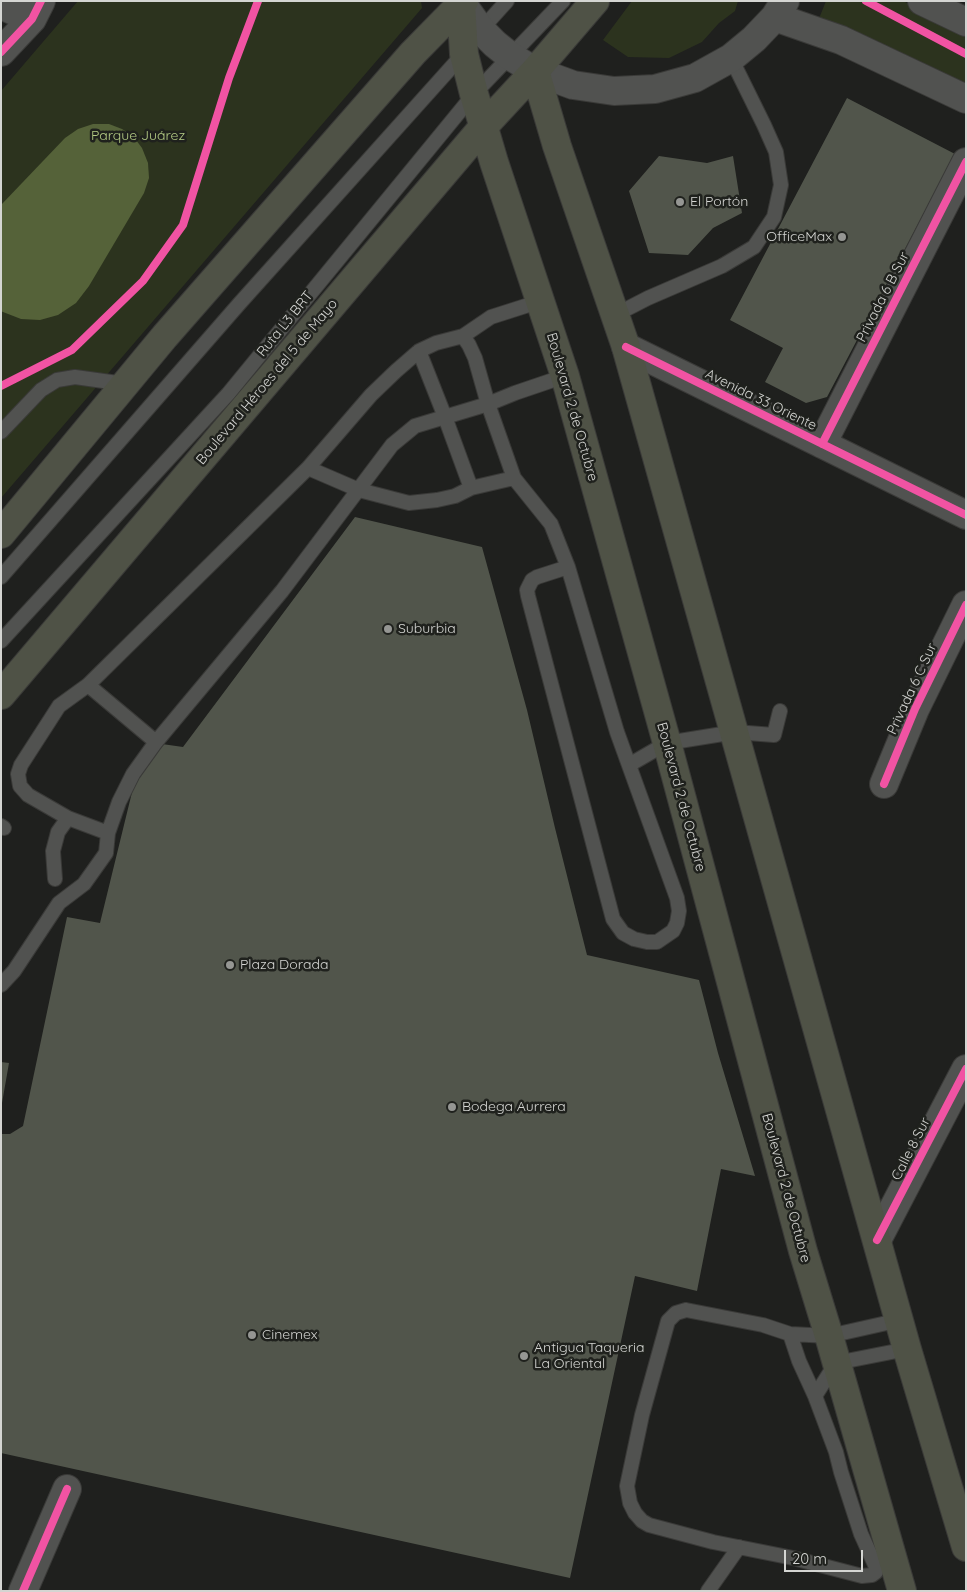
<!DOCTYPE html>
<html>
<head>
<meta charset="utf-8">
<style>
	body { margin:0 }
	#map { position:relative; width:967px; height:1592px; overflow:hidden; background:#1f201e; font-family:Quicksand,sans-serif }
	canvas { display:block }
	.frame { position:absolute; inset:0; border:2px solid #d4d5d2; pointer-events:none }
	.scale { position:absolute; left:784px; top:1550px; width:79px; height:22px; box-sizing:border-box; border:2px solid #d4d5d2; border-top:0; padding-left:6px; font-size:15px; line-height:18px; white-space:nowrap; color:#d4d5d2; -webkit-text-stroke:4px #1f211d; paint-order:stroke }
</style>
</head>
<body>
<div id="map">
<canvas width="967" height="1592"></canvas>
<div class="frame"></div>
<div class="scale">20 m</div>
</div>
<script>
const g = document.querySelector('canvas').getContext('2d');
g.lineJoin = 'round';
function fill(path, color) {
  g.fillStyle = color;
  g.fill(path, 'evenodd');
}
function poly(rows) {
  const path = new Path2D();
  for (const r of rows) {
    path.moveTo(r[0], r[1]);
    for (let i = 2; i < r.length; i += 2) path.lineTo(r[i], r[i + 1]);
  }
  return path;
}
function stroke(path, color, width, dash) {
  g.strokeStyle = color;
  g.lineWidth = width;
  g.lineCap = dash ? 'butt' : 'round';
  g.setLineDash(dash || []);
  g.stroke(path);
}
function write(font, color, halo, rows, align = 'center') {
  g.font = font + ' Quicksand,sans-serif';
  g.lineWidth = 5;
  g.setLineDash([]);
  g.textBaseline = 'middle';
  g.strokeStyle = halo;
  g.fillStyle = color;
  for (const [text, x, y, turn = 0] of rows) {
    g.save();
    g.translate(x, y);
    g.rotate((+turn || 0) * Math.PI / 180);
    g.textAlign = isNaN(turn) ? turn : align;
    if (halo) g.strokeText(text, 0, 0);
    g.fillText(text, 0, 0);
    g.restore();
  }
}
fill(poly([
	[78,1,421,1,422,8,1,498,1,91],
	[632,1,738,1,735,11,719,23,702,42,669,58,628,57,603,40],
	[826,1,903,1,966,32,966,92,818,21]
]), '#2c331e');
fill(poly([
	[93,124,109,124,122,129,133,136,142,148,148,163,149,178,144,193,89,286,76,303,58,315,40,320,21,319,3,312,1,311,1,205,65,138,78,129]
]), '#556239');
fill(poly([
	[847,98,955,154,827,397,806,403,765,382,783,348,730,320],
	[659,156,707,163,733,156,742,213,713,228,688,255,649,253,629,191],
	[355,517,482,547,527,710,555,828,587,955,699,980,718,1053,755,1176,721,1169,697,1291,635,1276,570,1578,1,1453,1,1134,10,1134,23,1126,67,917,100,923,135,780,162,744,183,747],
	[1,1062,9,1063,2,1103,1,1103]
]), '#51554b');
const lane = poly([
	[479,32,507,1],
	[615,315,648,298,722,266,754,247,774,217,781,185,776,152,764,125,731,58],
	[463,336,491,317,541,301],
	[1,432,41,390,57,380,75,377,125,384],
	[308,468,359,490,409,503,437,500,455,496,471,488,445,417,419,351],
	[514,478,551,524,568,567,617,732,677,898,679,911,677,923,673,931,657,942,647,942,634,939,623,933,613,919,528,596,527,590,532,580,537,577,568,567],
	[1,577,239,304,465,52],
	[1,641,228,394,474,94,563,1],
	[88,685,156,742],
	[629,765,667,743,735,732,774,735,780,711],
	[68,818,108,833],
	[1,826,4,828],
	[55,879,53,851,58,832,68,818,28,795,20,786,18,774,21,765,59,706,88,685,308,468,371,395,396,371,419,351,436,343,463,336,469,345,475,358,488,404,514,478,471,488],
	[1,985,14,971,59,903,84,884,106,853,108,833,119,802,133,774,156,742,282,591,392,445,415,426,488,404,515,393,565,376],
	[686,1310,763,1325,790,1334,799,1361,815,1396,836,1452,841,1472,861,1534,876,1567,876,1572,872,1575,862,1576,793,1558,713,1542,649,1525,642,1521,635,1513,630,1503,627,1486,642,1415,668,1321,676,1313,686,1310],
	[790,1334,829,1336,900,1320],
	[815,1396,836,1363,907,1349],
	[708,1591,739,1547]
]);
const street = poly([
	[1,5,32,19],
	[1,52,32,19,41,1],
	[626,347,966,515],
	[822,444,966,162],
	[884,784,915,709,966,605],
	[877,1240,966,1069],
	[23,1591,67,1489]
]);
const secondary = poly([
	[460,1,481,30,495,44,510,56,535,71,573,85,614,91,655,89,695,78,731,58,754,39,775,17,785,1],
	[922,1,966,22],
	[775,17,841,40,966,99]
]);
const primary = poly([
	[461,4,464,54,474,94,494,162,565,376,667,743,803,1251,829,1336,902,1591],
	[535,71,557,146,626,347,907,1349,966,1547],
	[1,534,165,336,413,53,464,1],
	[1,695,484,126,535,71,595,1]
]);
stroke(lane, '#3a3a38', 16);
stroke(street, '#3a3a38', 30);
stroke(secondary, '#3a3a38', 30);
stroke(primary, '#3a3a38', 30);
stroke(lane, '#515250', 14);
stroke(street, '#515250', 28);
stroke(secondary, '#515250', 28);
stroke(primary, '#4f5246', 28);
stroke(poly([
	[866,1,966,54],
	[1,52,32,19,41,1],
	[626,347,966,515],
	[1,386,72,350,143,281,183,225,229,78,258,1],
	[822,444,966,162],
	[884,784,915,709,966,605],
	[877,1240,966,1069],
	[23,1591,67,1489]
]), '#f153a3', 8);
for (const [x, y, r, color] of [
	[680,202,5,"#959693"],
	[842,237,5,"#959693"],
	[388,629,5,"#959693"],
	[230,965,5,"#959693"],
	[452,1107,5,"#959693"],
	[252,1335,5,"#959693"],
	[524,1356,5,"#959693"]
]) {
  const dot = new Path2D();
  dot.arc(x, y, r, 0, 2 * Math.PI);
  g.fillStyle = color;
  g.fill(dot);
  stroke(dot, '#1f211d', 2);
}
write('14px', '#b4cb84', '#1f211d', [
	["Parque Juárez",138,136]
]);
write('14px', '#d4d5d2', '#1f211d', [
	["El Portón",690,202],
	["OfficeMax",832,237,"right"],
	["Suburbia",398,629],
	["Plaza Dorada",240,965],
	["Bodega Aurrera",462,1107],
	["Cinemex",262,1335],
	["Antigua Taqueria",534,1348],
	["La Oriental",534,1364]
], 'left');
write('14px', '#d4d5d2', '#1f211d', [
	["Privada 6 B Sur",883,297,-63],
	["Ruta L3 BRT",285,324,-51],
	["Boulevard Héroes del 5 de Mayo",267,382,-50],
	["Avenida 33 Oriente",761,400,26],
	["Boulevard 2 de Octubre",572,407,74],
	["Privada 6 C Sur",912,689,-65],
	["Boulevard 2 de Octubre",681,797,75],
	["Calle 8 Sur",911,1149,-63],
	["Boulevard 2 de Octubre",786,1188,75]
]);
</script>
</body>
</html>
